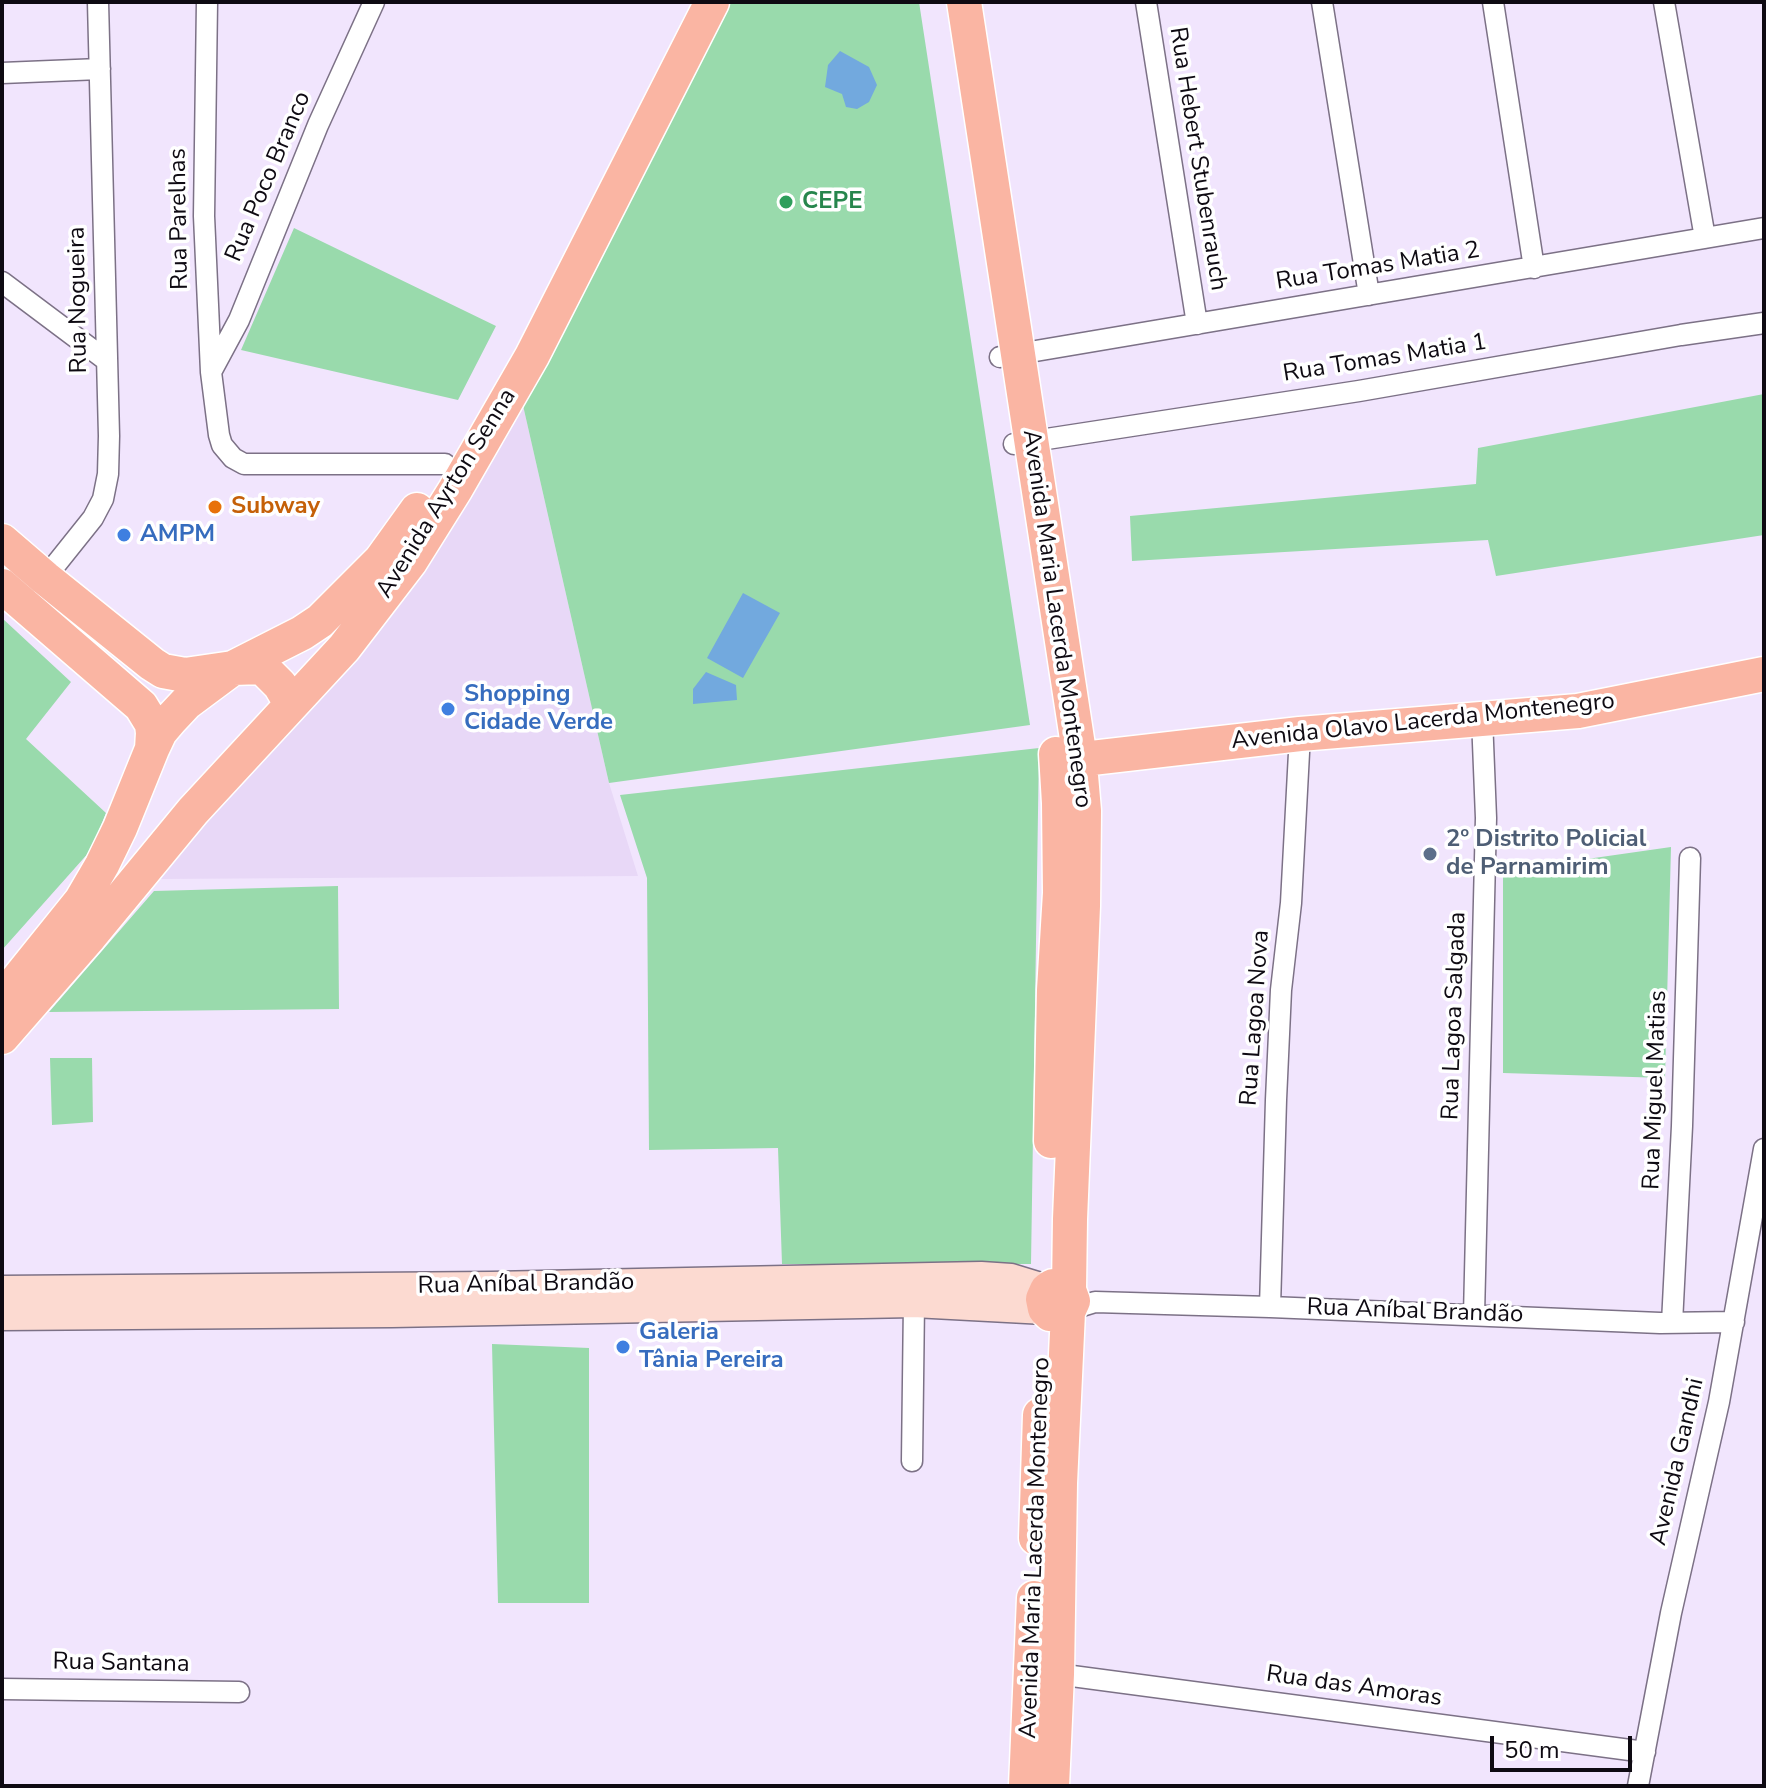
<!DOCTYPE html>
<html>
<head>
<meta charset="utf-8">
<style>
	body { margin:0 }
	#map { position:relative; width:1766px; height:1788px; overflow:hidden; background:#f1e5fd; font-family:"Nunito Sans",sans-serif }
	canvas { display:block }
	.frame { position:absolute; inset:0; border:4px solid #0e0a12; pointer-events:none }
	.scale { position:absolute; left:1490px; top:1736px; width:142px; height:36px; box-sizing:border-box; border:4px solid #0e0a12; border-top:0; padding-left:10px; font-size:24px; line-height:28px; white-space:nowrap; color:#0e0a12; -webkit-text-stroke:6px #fff; paint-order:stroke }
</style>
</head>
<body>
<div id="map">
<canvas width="1766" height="1788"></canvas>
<div class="frame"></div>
<div class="scale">50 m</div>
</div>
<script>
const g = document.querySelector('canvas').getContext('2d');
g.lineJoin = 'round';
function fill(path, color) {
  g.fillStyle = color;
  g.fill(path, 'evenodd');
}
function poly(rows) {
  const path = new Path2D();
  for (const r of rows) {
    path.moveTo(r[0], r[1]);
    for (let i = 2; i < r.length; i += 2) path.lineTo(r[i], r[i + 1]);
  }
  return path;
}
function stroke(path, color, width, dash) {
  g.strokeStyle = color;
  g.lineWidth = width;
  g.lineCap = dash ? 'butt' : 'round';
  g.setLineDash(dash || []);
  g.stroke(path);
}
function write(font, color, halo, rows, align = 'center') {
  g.font = font + ' "Nunito Sans",sans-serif';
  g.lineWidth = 7;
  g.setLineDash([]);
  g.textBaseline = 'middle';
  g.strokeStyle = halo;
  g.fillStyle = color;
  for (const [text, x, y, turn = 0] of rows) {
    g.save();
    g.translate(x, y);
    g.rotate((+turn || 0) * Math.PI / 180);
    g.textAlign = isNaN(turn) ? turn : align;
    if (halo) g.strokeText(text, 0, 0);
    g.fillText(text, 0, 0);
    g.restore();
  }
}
fill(poly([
	[522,401,609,783,638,876,159,879,368,634]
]), '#e8d8f7');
fill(poly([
	[721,2,919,2,1030,725,609,783,522,401],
	[294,228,496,326,458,400,241,350],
	[1764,394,1764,535,1496,576,1488,540,1132,561,1130,516,1476,484,1478,448],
	[2,618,71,682,26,739,106,813,91,850,2,950],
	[1039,748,1031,1264,782,1264,778,1148,649,1150,647,878,620,795],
	[1671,847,1665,1078,1503,1073,1503,871],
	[338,886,339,1009,49,1012,154,891],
	[50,1058,92,1058,93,1122,52,1125],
	[492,1344,589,1348,589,1603,498,1603]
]), '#99daac');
fill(poly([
	[840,51,869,67,877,85,869,102,857,109,846,107,842,94,825,87,828,65],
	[743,593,780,613,743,678,707,658],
	[706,672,736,685,737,700,693,704,693,689]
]), '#72a9de');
const street = poly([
	[207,2,204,216,211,372,219,435,222,445,233,458,244,464,445,464],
	[1146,2,1197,324],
	[1322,2,1369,295],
	[1493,2,1534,268],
	[1664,2,1705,238],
	[2,73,100,69],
	[2,282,106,360],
	[1000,357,1764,228],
	[211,372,239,320,318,125,374,2],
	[1014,444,1359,391,1681,335,1764,323],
	[45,578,93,518,103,499,108,474,109,436,98,2],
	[1270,1307,1276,1100,1281,990,1291,903,1300,734],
	[1069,1310,1095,1302,1270,1307,1660,1323,1734,1322],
	[1474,1315,1486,818,1482,718],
	[1672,1323,1682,1126,1690,858],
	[912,1461,914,1302],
	[1057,1674,1645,1752],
	[2,1689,239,1692],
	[1638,1786,1671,1613,1719,1402,1764,1149]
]);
const secondary = poly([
	[2,1291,491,1287,981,1277,1011,1279,1047,1290],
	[2,1315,392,1312,914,1302,1045,1309]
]);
const primary = poly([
	[964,2,1079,752,1084,811,1083,906,1070,1219,1069,1290,1073,1301,1068,1312,1060,1483,1057,1674,1052,1786],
	[2,541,45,578,152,664,163,671,185,675,233,668,262,667,280,685,287,697,289,707],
	[2,586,141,706,152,724,153,733,152,749],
	[1057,762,1300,734,1578,711,1764,674],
	[2,999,81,901,102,865,120,828,152,749,160,732,171,719,186,703,233,668,302,633,320,621,381,560,417,510],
	[2,1037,90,936,193,811,344,648,410,562,455,490,532,356,712,2],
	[1051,1141,1054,990,1060,893,1059,803,1056,754],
	[1068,1312,1062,1315,1050,1314,1045,1309,1043,1299,1047,1290,1053,1286,1058,1286,1069,1290],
	[1036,1538,1040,1415],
	[1026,1786,1034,1598]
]);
stroke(street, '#7c7186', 23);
stroke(secondary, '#7c7186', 33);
stroke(primary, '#fff', 37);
stroke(street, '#fff', 20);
stroke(secondary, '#fcdad1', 30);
stroke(primary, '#fab5a3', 34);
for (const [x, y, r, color] of [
	[786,202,8,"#2e9e5b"],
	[215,507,8,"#e8710a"],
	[124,535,8,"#3f7fe0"],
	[448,709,8,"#3f7fe0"],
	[1430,854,8,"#5c6f8a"],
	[623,1347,8,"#3f7fe0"]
]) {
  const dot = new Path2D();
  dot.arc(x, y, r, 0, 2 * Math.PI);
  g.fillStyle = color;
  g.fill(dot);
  stroke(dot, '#fff', 3);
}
write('24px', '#0e0a12', '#fff', [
	["Rua Hebert Stubenrauch",1197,159,81],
	["Rua Poco Branco",269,177,-67],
	["Rua Parelhas",180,219,-91],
	["Rua Tomas Matia 2",1378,267,-9],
	["Rua Nogueira",79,300,-91],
	["Rua Tomas Matia 1",1385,359,-9],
	["Avenida Ayrton Senna",447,494,-58],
	["Avenida Maria Lacerda Montenegro",1056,619,82],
	["Avenida Olavo Lacerda Montenegro",1423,722,-6],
	["Rua Lagoa Salgada",1455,1016,-88],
	["Rua Lagoa Nova",1256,1018,-86],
	["Rua Miguel Matias",1656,1090,-88],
	["Rua Aníbal Brandão",526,1285,-1],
	["Rua Aníbal Brandão",1415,1312,2],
	["Avenida Gandhi",1678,1462,-77],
	["Avenida Maria Lacerda Montenegro",1036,1548,-88],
	["Rua Santana",121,1664,1],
	["Rua das Amoras",1354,1687,8]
]);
write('bold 24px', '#27864d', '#fff', [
	["CEPE",802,202]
], 'left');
write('bold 24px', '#c56008', '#fff', [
	["Subway",231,507]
], 'left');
write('bold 24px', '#366cbe', '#fff', [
	["AMPM",140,535],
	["Shopping",464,695],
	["Cidade Verde",464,723],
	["Galeria",639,1333],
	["Tânia Pereira",639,1361]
], 'left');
write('bold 24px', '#4e5e75', '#fff', [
	["2º Distrito Policial",1446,840],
	["de Parnamirim",1446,868]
], 'left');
</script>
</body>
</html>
